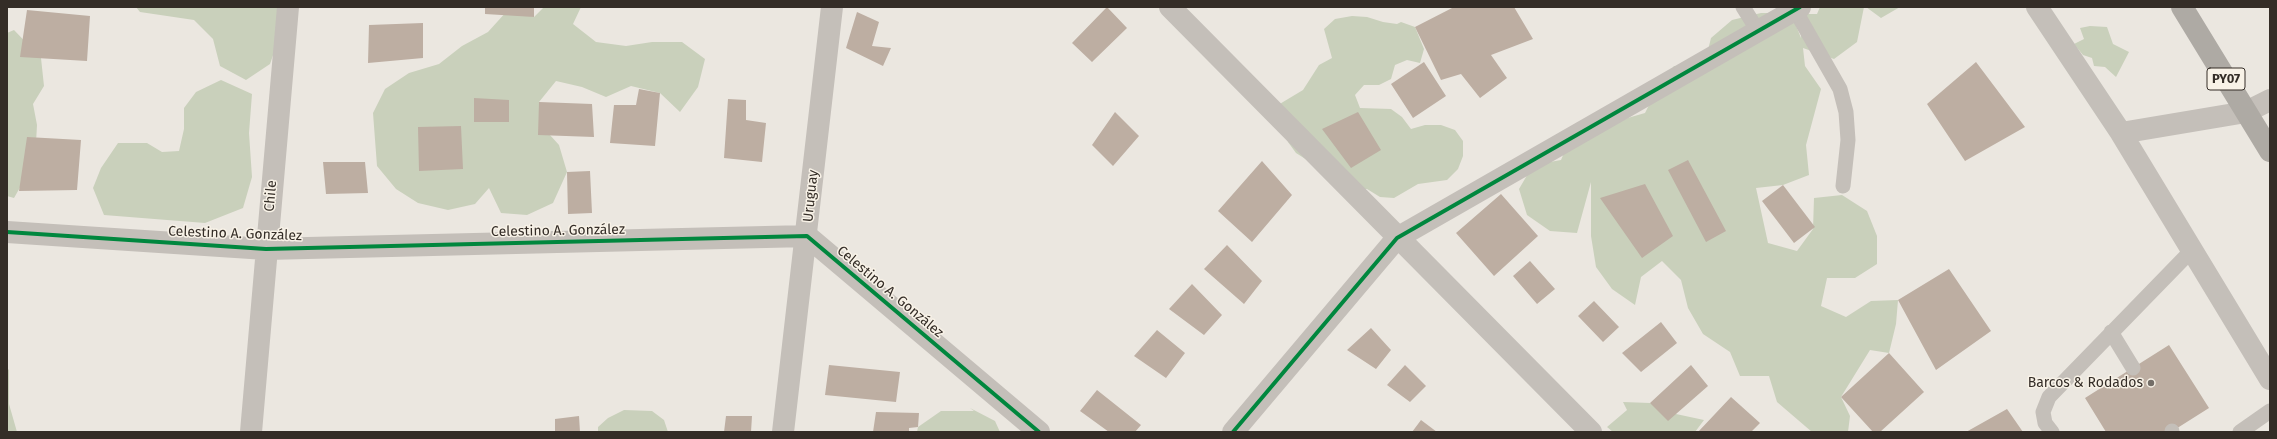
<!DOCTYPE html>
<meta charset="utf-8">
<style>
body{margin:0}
#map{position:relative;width:2277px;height:439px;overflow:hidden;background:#ebe7e0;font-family:"Fira Sans",sans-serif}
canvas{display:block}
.frame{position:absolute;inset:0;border:8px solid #342d27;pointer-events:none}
</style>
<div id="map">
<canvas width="2277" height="439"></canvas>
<div class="frame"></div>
</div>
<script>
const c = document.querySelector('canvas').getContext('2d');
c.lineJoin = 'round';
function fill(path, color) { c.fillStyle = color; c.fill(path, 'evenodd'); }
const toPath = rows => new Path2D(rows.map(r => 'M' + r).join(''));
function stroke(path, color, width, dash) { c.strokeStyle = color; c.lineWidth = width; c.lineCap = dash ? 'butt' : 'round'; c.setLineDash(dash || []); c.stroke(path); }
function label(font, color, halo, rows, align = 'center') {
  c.font = font + ' "Fira Sans",sans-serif'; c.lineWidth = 3; c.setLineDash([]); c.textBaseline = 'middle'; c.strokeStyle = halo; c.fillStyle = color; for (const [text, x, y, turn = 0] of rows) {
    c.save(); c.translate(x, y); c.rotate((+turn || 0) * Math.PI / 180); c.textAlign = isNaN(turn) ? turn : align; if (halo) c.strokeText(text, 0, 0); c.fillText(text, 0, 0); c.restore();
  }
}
fill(toPath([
 [136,7,282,7,279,38,270,64,246,80,220,66,213,39,194,20,140,12],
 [544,7,581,7,573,24,596,42,626,46,652,42,682,42,705,59,698,87,680,112,660,93,631,86,606,97,582,87,556,81,539,102,540,124,559,145,567,172,553,203,527,215,501,213,489,188,475,204,448,210,418,203,396,189,377,166,373,113,385,89,409,73,439,64,462,46,488,32,507,11,534,17],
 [1820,7,1864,7,1857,42,1834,59,1803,48,1805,66,1821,89,1806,145,1809,175,1783,185,1756,188,1768,243,1797,251,1813,229,1814,198,1842,195,1867,211,1877,236,1877,264,1855,278,1827,278,1821,306,1846,317,1871,301,1898,300,1896,324,1889,353,1870,350,1841,397,1850,416,1848,432,1812,432,1777,402,1769,376,1740,376,1730,352,1703,334,1688,308,1681,280,1662,261,1641,277,1635,305,1612,289,1596,267,1591,236,1591,182,1577,233,1550,231,1527,215,1519,189,1533,165,1561,160,1572,134,1645,113,1657,89,1674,66,1704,66,1711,38,1732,20,1761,13,1791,13,1801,38,1800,14,1817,14],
 [1866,7,1900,7,1881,18],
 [1352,16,1367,17,1383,22,1397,24,1401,22,1415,27,1424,49,1420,63,1407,60,1395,65,1391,79,1379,85,1364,85,1355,95,1360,108,1391,109,1402,117,1411,129,1425,125,1441,125,1455,130,1463,141,1463,156,1458,169,1447,180,1418,184,1394,198,1380,197,1367,189,1353,189,1296,153,1288,142,1278,105,1303,90,1319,65,1332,58,1324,29,1335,19],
 [2090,26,2107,27,2113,44,2129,52,2116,77,2105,67,2094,66,2092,58,2083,55,2074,44,2084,39,2080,28],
 [14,30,41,58,44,86,33,104,37,125,35,161,14,198,7,196,7,33],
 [221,80,252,94,249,133,252,177,243,208,205,223,104,215,93,188,101,168,118,143,147,143,162,152,179,151,184,129,184,108,196,92],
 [7,368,9,370,9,404,17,432,7,432],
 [1623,402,1650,403,1676,414,1704,420,1695,432,1613,432,1607,427,1627,410],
 [970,408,995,421,1000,432,917,432,918,427,941,411,974,411],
 [624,410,652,411,664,420,668,432,598,432,598,427,608,418]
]), '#c9d0bb');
fill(toPath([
 [485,7,534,7,534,17,485,14],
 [1107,7,1127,28,1092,62,1072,43],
 [1454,7,1514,7,1533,39,1491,55,1507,78,1480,98,1461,74,1441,80,1415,27],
 [27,10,90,16,87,61,20,57],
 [857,12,879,22,872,46,891,48,883,66,846,48],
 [423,23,423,58,368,63,369,25],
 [1424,62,1446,96,1413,118,1391,84],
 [1976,62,2025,127,1965,161,1927,104],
 [639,89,660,93,655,146,610,143,614,105,636,105],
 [474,98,509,100,509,122,474,122],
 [728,99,746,100,746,120,766,123,762,162,724,158],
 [539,102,592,104,594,137,538,135],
 [1115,112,1139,136,1113,166,1092,145],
 [1358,112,1381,150,1351,168,1322,129],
 [461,126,463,169,419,171,418,127],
 [27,137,81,140,77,190,19,191],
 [1688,160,1726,231,1706,242,1668,170],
 [1262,161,1292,195,1252,242,1218,211],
 [323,162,365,162,368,193,326,194],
 [590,171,592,213,568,214,567,172],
 [1645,184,1673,236,1642,258,1600,198],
 [1783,185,1815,227,1794,243,1762,201],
 [1501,194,1538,236,1494,276,1456,233],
 [1227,245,1262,281,1244,304,1204,269],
 [1530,261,1555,289,1537,304,1513,276],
 [1949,269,1991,331,1936,370,1898,300],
 [1192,284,1222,315,1204,335,1169,309],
 [1594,301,1619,327,1603,342,1578,316],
 [1661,322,1677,343,1641,372,1622,353],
 [1371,328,1391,350,1376,369,1347,350],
 [1157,330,1185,353,1166,378,1134,356],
 [2169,345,2209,408,2171,432,2106,432,2085,398],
 [1889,353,1924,392,1880,432,1873,432,1841,397],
 [829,365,900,372,896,402,825,395],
 [1405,365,1426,386,1410,402,1387,385],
 [1691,365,1708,386,1668,421,1650,403],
 [1097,390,1141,425,1135,432,1109,432,1080,411],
 [1731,397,1760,423,1751,432,1698,432],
 [2007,409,2023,432,1966,432],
 [876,412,919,413,918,427,909,428,909,432,873,432],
 [579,416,580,432,555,432,555,419],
 [726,416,752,416,751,432,724,432],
 [1421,420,1437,432,1412,432]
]), '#bdaea2');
stroke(toPath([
 [1743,7,1758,31],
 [1795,10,1840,89,1846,112,1848,140,1843,186],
 [2111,332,2133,368],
 [2172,431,2172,432],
 [2052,432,2045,423,2043,412,2049,397,2192,250],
 [2240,432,2270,411]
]), '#c4bfb9', 15);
stroke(toPath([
 [1170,7,1591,432],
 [2037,7,2121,133,2270,379],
 [2121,133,2246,112,2270,100],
 [7,232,266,249,807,236,1039,432],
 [251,432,288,7],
 [783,432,832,7],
 [1233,432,1397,238,1800,7]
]), '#c4bfb9', 22);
stroke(toPath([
 [2182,7,2270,151]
]), '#aeaaa4', 22);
stroke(toPath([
 [7,232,266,249,807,236,1039,432],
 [1233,432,1397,238,1800,7]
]), '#00873e', 4);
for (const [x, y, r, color] of [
 [2151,383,4,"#746e68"]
]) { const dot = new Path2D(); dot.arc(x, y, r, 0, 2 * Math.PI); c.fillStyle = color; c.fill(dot); stroke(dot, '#f8f2e7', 1.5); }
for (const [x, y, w] of [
 [2226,79,38]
]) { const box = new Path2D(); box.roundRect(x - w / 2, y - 11, w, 22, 3); c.fillStyle = '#f8f2e7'; c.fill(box); stroke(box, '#342d27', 1); }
label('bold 13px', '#342d27', null, [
 ["PY07",2226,79]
]);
label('14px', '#342d27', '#f8f2e7', [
 ["Chile",271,196,-85],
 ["Uruguay",811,196,-84],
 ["Celestino A. González",558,231,-1],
 ["Celestino A. González",235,234,2],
 ["Celestino A. González",890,292,40]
]);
label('14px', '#342d27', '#f8f2e7', [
 ["Barcos & Rodados",2143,383]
], 'right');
</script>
